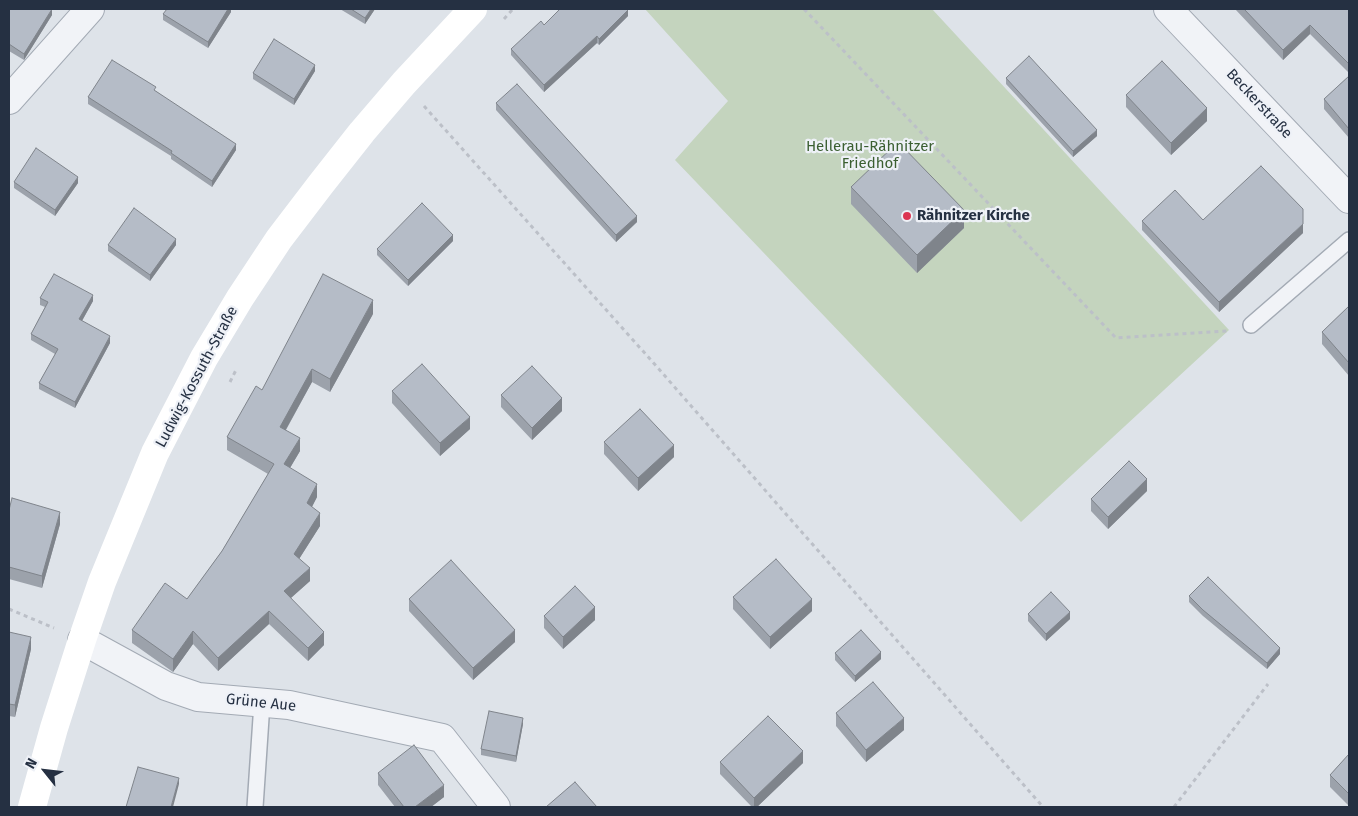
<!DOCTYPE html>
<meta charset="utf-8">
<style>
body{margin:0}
#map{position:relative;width:1358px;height:816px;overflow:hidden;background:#dee3e9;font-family:"Fira Sans",sans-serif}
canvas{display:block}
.frame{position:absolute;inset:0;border:10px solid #253042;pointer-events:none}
.north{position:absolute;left:20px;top:746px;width:50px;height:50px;-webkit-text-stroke:4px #eef1f7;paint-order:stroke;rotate:299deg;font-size:14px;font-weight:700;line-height:20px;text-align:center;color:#253042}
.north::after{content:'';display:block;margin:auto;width:18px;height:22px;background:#253042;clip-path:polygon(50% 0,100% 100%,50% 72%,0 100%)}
</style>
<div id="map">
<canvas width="1358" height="816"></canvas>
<div class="frame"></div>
<div class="north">N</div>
</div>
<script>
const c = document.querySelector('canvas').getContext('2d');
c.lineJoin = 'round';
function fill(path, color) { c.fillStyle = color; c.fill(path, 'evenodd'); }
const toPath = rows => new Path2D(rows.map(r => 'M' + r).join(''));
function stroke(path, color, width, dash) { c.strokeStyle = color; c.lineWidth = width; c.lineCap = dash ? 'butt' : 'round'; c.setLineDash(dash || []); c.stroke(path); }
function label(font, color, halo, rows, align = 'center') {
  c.font = font + ' "Fira Sans",sans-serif'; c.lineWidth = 4.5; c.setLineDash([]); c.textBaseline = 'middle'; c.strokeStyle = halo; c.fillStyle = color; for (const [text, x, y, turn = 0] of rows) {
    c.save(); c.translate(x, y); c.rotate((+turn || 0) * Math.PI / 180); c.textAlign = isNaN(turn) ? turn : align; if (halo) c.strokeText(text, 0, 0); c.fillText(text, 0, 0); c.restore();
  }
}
fill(toPath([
 [645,9,932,9,1229,330,1021,522,675,160,728,101]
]), '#c4d4be');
const lane = toPath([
 [1251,325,1349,240],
 [255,807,262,703]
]);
const street = toPath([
 [1168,9,1349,199],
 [9,100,90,9],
 [82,640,166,686,198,697,289,705,442,738,496,807]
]);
stroke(lane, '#a3aab4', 18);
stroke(street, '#a3aab4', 30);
stroke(toPath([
 [804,9,1116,338,1227,331],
 [504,19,513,9],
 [424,106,650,359,1043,807],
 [230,382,236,370],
 [9,609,54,628],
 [1174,807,1268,684]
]), '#bcc0c8', 3, [4, 4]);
stroke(lane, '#f1f3f7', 15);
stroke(street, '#f1f3f7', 28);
stroke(toPath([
 [32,807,54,728,82,640,102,582,155,453,204,358,240,298,279,239,321,184,362,132,404,83,473,9]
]), '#fff', 28);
fill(toPath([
 [9,9,52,15,24,60,9,51],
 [231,9,231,12,208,48,163,20,163,14],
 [340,9,375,9,365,24],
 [1235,9,1349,9,1349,73,1310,34,1283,60],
 [628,16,599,45,597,43,544,92,511,55,511,49,544,25],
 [315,71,294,105,253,79,253,73],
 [1349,76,1349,138,1324,109,1324,99],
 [1006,78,1097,136,1073,157,1006,84],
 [156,91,236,150,212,187,171,159,171,156,88,104,88,97],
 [1126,95,1207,121,1171,155,1126,107],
 [496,103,637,222,616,242,496,110],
 [14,182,78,183,55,216,14,188],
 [851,187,964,228,917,273,851,204],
 [1203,220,1303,233,1219,312,1142,230,1142,221],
 [453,241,408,286,377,255,377,249],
 [108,245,176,245,150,281,108,251],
 [40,298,93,301,82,321,110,343,75,408,39,389,39,383,55,354,31,340,31,334,45,307,40,305],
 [1349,306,1349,376,1322,344,1322,332],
 [373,314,330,392,312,382,286,430,300,451,290,468,317,497,312,507,320,526,299,559,310,581,291,598,324,645,308,661,269,624,218,671,193,644,173,672,132,643,132,630,187,599,222,551,268,474,227,450,227,437,262,390],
 [392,391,470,429,440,456,392,403],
 [501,395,562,411,532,440,501,407],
 [604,442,674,457,638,491,604,454],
 [1147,491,1108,529,1091,511,1091,499],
 [9,510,60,524,42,588,9,579],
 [1189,596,1280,654,1267,669,1203,616,1189,602],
 [733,597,812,611,770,649,733,609],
 [409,599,515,642,473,680,409,611],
 [1028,614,1070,619,1046,641,1028,621],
 [544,616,595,620,563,649,544,628],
 [9,632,31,649,15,717,9,716],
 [835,653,881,659,855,682,835,660],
 [836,713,904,730,866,762,836,726],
 [523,724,516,762,481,755,481,749],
 [1349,754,1349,806,1330,787,1330,775],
 [720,762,803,763,757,807,752,807,720,774],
 [378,773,444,797,431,807,395,807,378,785]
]), '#9ca2ab');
fill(toPath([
 [52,9,52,15,24,60,24,54],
 [228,9,231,9,231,12,208,48,208,42],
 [371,9,375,9,365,24,365,18],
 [628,10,628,16,599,45,599,39],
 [1310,25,1310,34,1283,60,1283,50],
 [597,36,597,43,544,92,544,85],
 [315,65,315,71,294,105,294,99],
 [1207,108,1207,121,1171,155,1171,143],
 [1097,130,1097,136,1073,157,1073,151],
 [236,144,236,150,212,187,212,181],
 [78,177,78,183,55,216,55,210],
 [964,210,964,228,917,273,917,255],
 [637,216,637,222,616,242,616,235],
 [1303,224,1303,233,1219,312,1219,302],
 [453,235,453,241,408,286,408,280],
 [176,239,176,245,150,281,150,275],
 [93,295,93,301,79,326,79,319],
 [373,300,373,314,330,392,330,379],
 [110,336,110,343,75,408,75,402],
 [312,369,312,382,280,440,280,427],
 [562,398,562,411,532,440,532,428],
 [470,417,470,429,440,456,440,443],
 [300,438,300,451,284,478,284,464],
 [674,445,674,457,638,491,638,478],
 [1147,479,1147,491,1108,529,1108,517],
 [317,484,317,497,307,516,307,503],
 [60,512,60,524,42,588,42,576],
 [320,513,320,526,294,567,294,554],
 [310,568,310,581,284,604,284,591],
 [812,599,812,611,770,649,770,637],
 [595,607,595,620,563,649,563,637],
 [269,611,269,624,218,671,218,658],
 [1070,612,1070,619,1046,641,1046,634],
 [515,630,515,642,473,680,473,668],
 [193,631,193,644,173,672,173,659],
 [324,632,324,645,308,661,308,648],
 [31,637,31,649,15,717,15,705],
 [1280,648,1280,654,1267,669,1267,663],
 [881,652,881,659,855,682,855,676],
 [523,718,523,724,516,762,516,756],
 [904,718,904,730,866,762,866,750],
 [803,751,803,763,757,807,754,807,754,798],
 [179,778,179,784,173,807,171,807],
 [444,785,444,797,431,807,415,807]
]), '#7f848b');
const building = toPath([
 [9,9,52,9,24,54,9,44,9,9],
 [167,9,228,9,208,42,163,14,167,9],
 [351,9,371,9,365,18,351,9],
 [560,9,627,9,628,10,599,39,597,36,544,85,511,49,541,21,544,25,560,9],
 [1244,9,1349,9,1349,64,1310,25,1283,50,1244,9],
 [274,39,315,65,294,99,253,73,274,39],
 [1029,56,1097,130,1073,151,1006,78,1029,56],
 [112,60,156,87,154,90,236,144,212,181,171,153,172,151,88,97,112,60],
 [1162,61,1207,108,1171,143,1126,95,1162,61],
 [1349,76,1349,129,1324,99,1349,76],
 [517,84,637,216,616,235,496,103,517,84],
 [898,142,964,210,917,255,851,187,898,142],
 [36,148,78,177,55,210,14,182,36,148],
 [1261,166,1303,209,1303,224,1219,302,1142,221,1175,190,1203,220,1261,166],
 [422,203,453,235,408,280,377,249,422,203],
 [134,208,176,239,150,275,108,245,134,208],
 [54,274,93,295,79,319,110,336,75,402,39,383,58,349,31,334,48,302,40,298,54,274],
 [323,274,373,300,330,379,312,369,280,427,300,438,284,464,317,484,307,503,320,513,294,554,310,568,284,591,324,632,308,648,269,611,218,658,193,631,173,659,132,630,165,583,187,599,222,551,274,464,227,437,256,386,262,390,323,274],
 [1349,306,1349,363,1322,332,1349,306],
 [422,364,470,417,440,443,392,391,422,364],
 [532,366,562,398,532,428,501,395,532,366],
 [640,409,674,445,638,478,604,442,640,409],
 [1129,461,1147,479,1108,517,1091,499,1129,461],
 [12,498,60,512,42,576,9,567,9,510,12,498],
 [776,559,812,599,770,637,733,597,776,559],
 [451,560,515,630,473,668,409,599,451,560],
 [1208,577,1280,648,1267,663,1203,610,1189,596,1208,577],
 [575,586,595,607,563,637,544,616,575,586],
 [1051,592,1070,612,1046,634,1028,614,1051,592],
 [861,630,881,652,855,676,835,653,861,630],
 [9,632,31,637,15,705,9,704,9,632],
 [873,682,904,718,866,750,836,713,873,682],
 [489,711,523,718,516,756,481,749,489,711],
 [768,716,803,751,754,798,720,762,768,716],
 [414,745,444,785,415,807,404,807,378,773,414,745],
 [1349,754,1349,794,1330,775,1349,754],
 [138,767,179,778,171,807,126,807,138,767],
 [575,782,597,807,546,807,575,782]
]);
fill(building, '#b5bcc7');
stroke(building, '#7f848b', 1);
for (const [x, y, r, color] of [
 [907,216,5,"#dc3552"]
]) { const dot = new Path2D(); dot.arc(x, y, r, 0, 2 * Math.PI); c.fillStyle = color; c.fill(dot); stroke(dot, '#eef1f7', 2); }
label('15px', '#253042', '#eef1f7', [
 ["Beckerstraße",1259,104,47],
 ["Ludwig-Kossuth-Straße",197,377,-62],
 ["Grüne Aue",261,703,6]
]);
label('15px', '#3b5f31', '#eef1f7', [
 ["Hellerau-Rähnitzer",870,147],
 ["Friedhof",870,164]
]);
label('bold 15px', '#253042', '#eef1f7', [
 ["Rähnitzer Kirche",917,216]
], 'left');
</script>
